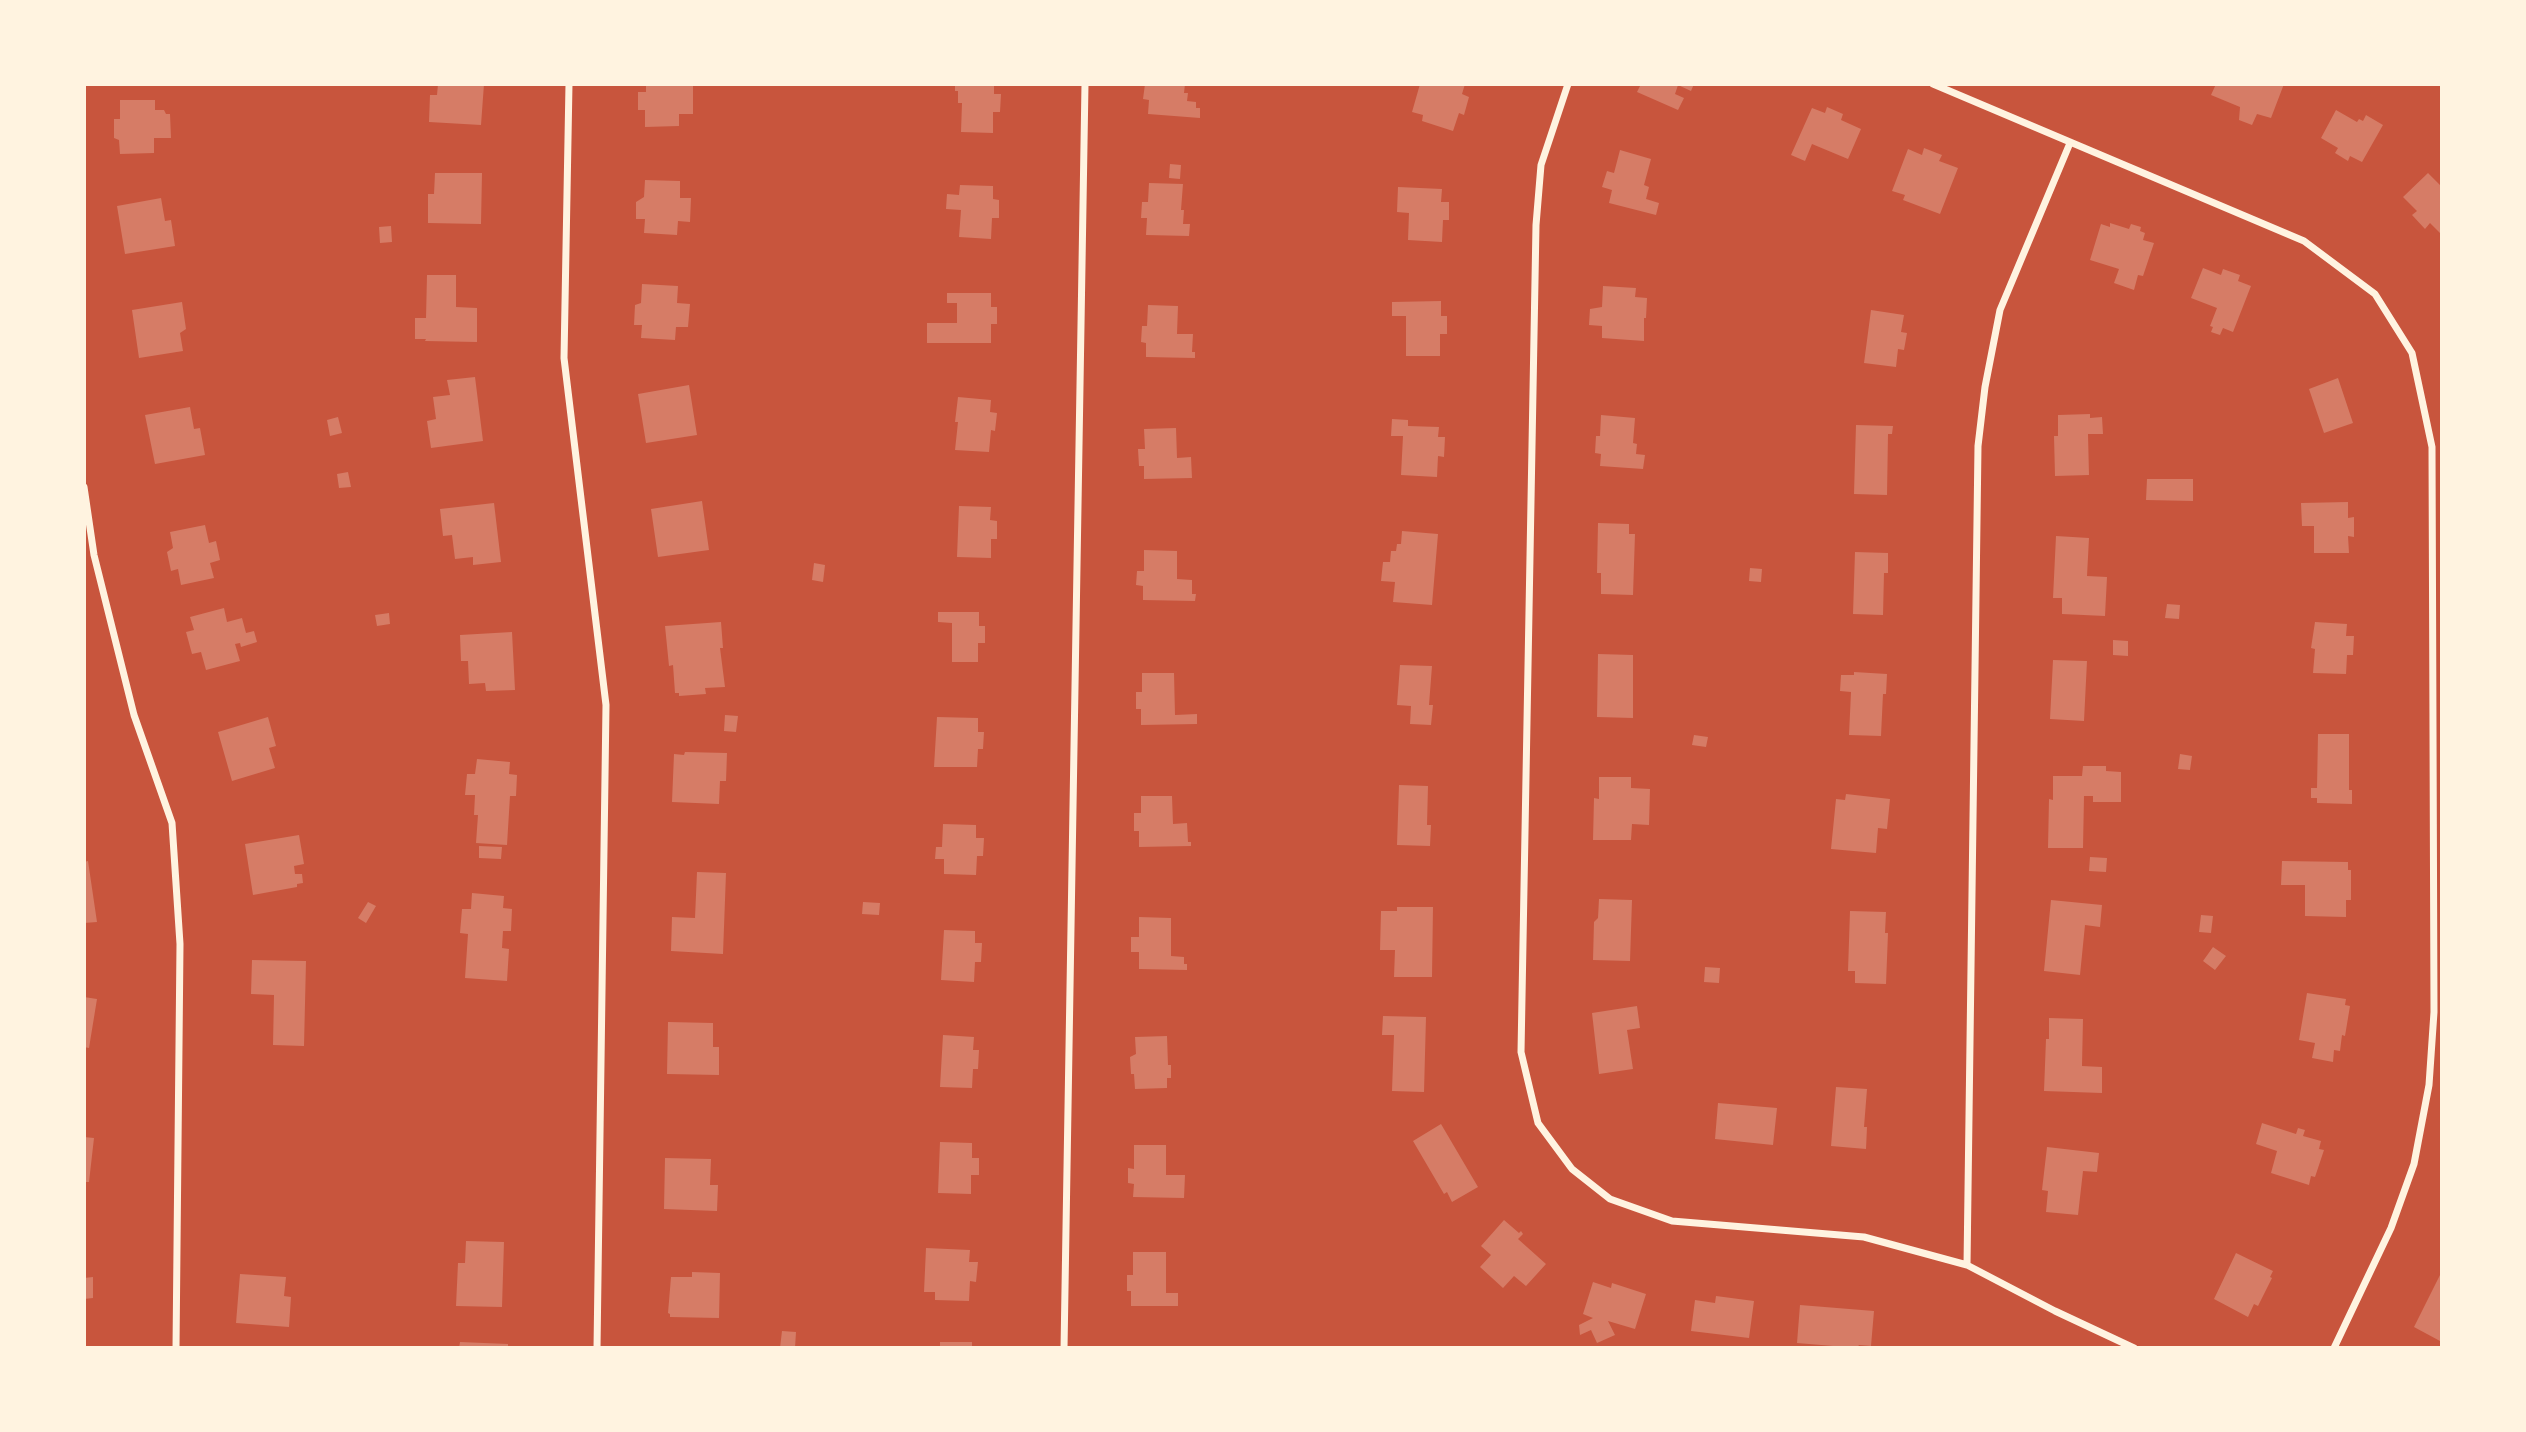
<!DOCTYPE html>
<style>
body{margin:0}
#map{position:relative;width:2526px;height:1432px;overflow:hidden;background:#c8553d;font-family:"Varela Round",sans-serif}
canvas{display:block}
.frame{position:absolute;inset:0;border:86px solid #fff3e0;pointer-events:none}
</style>
<div id="map">
<canvas width="2526" height="1432"></canvas>
<div class="frame"></div>
</div>
<script>
const c = document.querySelector('canvas').getContext('2d');
c.lineJoin = 'round';
function fill(path, color) { c.fillStyle = color; c.fill(path, 'evenodd'); }
const toPath = rows => new Path2D(rows.map(r => 'M' + r).join(''));
function stroke(path, color, width, dash) { c.strokeStyle = color; c.lineWidth = width; c.lineCap = dash ? 'butt' : 'round'; c.setLineDash(dash || []); c.stroke(path); }
fill(toPath([
 [438,84,484,84,481,125,429,122,430,95,437,95],
 [646,84,693,84,693,114,679,114,679,126,645,127,645,110,638,110,638,92,646,92],
 [955,84,994,84,994,94,1001,94,1000,112,993,112,993,133,961,132,962,103,958,103,958,91,955,91],
 [1145,84,1185,84,1184,93,1188,93,1187,101,1196,102,1196,108,1200,108,1200,118,1148,114,1149,100,1143,99],
 [1420,84,1465,84,1462,94,1469,97,1464,115,1459,113,1453,131,1422,121,1423,115,1412,112],
 [1641,84,1694,84,1691,91,1678,85,1675,94,1684,98,1678,110,1637,92],
 [2216,84,2284,84,2271,118,2257,114,2252,125,2239,120,2240,107,2211,95],
 [120,100,155,100,155,110,164,110,166,114,170,114,171,138,154,138,154,153,120,154,119,140,114,138,114,119,120,119],
 [1827,107,1843,114,1841,120,1861,129,1848,159,1812,144,1805,161,1791,155,1812,108,1825,113],
 [2336,110,2357,122,2359,119,2363,121,2366,115,2383,125,2362,162,2350,156,2348,161,2335,153,2338,148,2321,138],
 [1924,148,1942,155,1939,161,1958,168,1940,214,1903,200,1905,195,1892,191,1908,149,1922,155],
 [1620,150,1651,159,1644,185,1649,187,1646,199,1659,203,1656,215,1609,203,1612,190,1602,187,1607,171,1614,173],
 [1170,164,1181,165,1180,179,1169,178],
 [435,173,482,173,481,224,428,223,428,194,434,194],
 [2428,173,2442,187,2442,235,2430,223,2425,229,2412,215,2417,211,2403,197],
 [645,180,680,181,680,198,691,198,690,222,678,221,677,235,644,233,645,219,636,219,636,202,644,197],
 [1149,183,1183,184,1181,210,1184,210,1183,224,1190,224,1189,236,1146,235,1147,218,1141,218,1142,202,1148,202],
 [960,185,993,186,993,199,999,200,999,218,992,218,991,239,959,237,961,210,946,209,947,194,959,195],
 [1398,187,1442,189,1441,202,1449,202,1449,220,1443,220,1442,242,1408,240,1409,213,1397,212],
 [161,198,165,221,171,220,175,246,125,254,117,206],
 [2110,223,2129,229,2131,224,2141,227,2140,231,2145,233,2143,240,2154,243,2143,276,2138,275,2134,290,2114,283,2119,269,2090,260,2101,224,2110,227],
 [391,226,392,242,380,243,379,227],
 [2203,268,2221,275,2223,269,2240,275,2238,281,2251,286,2233,332,2223,328,2220,335,2211,332,2213,327,2210,326,2217,308,2191,298],
 [427,275,456,275,456,307,477,308,477,342,425,341,426,339,415,339,415,318,426,318],
 [642,284,678,286,677,303,690,304,688,327,676,327,675,340,641,338,642,325,634,325,635,305,641,303],
 [1603,286,1636,288,1635,297,1647,298,1646,318,1644,318,1644,341,1602,338,1602,326,1589,325,1590,309,1602,307],
 [947,293,991,293,991,307,997,307,997,324,991,324,991,343,927,343,927,323,957,323,957,303,947,303],
 [1441,301,1441,316,1447,316,1447,334,1440,334,1440,356,1406,356,1406,316,1392,316,1392,302],
 [182,302,186,329,180,333,183,351,139,358,132,310],
 [1148,305,1178,306,1177,334,1193,334,1192,352,1195,352,1195,358,1146,357,1146,343,1141,342,1142,326,1147,326],
 [1871,310,1904,315,1901,332,1907,333,1904,350,1898,349,1896,367,1864,363],
 [475,377,483,441,431,448,427,421,436,419,433,397,450,395,447,380],
 [2338,378,2353,423,2324,433,2309,389],
 [689,385,697,435,646,443,638,394],
 [958,397,991,400,990,412,997,413,995,431,991,430,989,452,955,450,958,422,955,422],
 [190,407,194,429,200,428,205,455,155,464,145,415],
 [2090,414,2090,418,2102,417,2103,434,2088,434,2089,475,2055,476,2054,436,2058,436,2058,415],
 [1601,415,1635,418,1633,443,1637,444,1636,454,1645,455,1643,469,1600,466,1601,454,1595,453,1596,436,1600,436],
 [338,417,342,433,330,436,327,420],
 [1392,419,1408,420,1408,426,1439,427,1438,437,1445,437,1444,457,1438,456,1437,477,1401,475,1403,436,1391,436],
 [1856,425,1893,426,1892,434,1888,434,1887,495,1854,494],
 [1176,428,1177,458,1191,457,1192,478,1144,479,1144,466,1139,466,1138,449,1145,449,1144,429],
 [348,472,351,487,339,488,337,474],
 [2147,479,2193,479,2193,501,2146,500],
 [702,501,709,550,658,557,651,509],
 [2348,502,2348,518,2354,517,2354,537,2348,536,2349,553,2314,553,2314,526,2302,526,2301,503],
 [494,503,501,562,473,565,473,557,455,559,452,535,443,536,440,509],
 [959,506,991,507,990,520,997,521,997,539,991,539,991,558,957,557],
 [1598,523,1629,524,1629,534,1635,534,1633,595,1601,594,1601,573,1597,573],
 [205,525,209,543,216,541,220,560,210,563,214,578,181,585,178,569,171,571,167,552,173,548,170,532],
 [1402,531,1438,534,1432,605,1393,602,1395,582,1381,581,1383,562,1390,562,1391,551,1396,551,1397,544,1401,544],
 [2056,536,2089,538,2087,576,2107,577,2105,616,2062,614,2062,598,2053,598],
 [1144,550,1177,551,1177,579,1192,580,1192,594,1196,594,1195,601,1143,600,1143,586,1136,585,1137,571,1144,571],
 [1855,552,1888,553,1888,573,1884,573,1883,615,1853,614],
 [814,563,825,565,823,582,812,580],
 [1750,568,1762,569,1761,582,1749,581],
 [2167,604,2180,605,2179,619,2165,618],
 [224,608,227,622,242,618,246,633,254,631,257,642,241,647,240,643,235,644,240,661,206,670,201,652,192,654,186,632,194,630,190,617],
 [938,612,979,612,979,626,985,626,985,643,978,643,978,662,952,662,952,623,938,622],
 [389,613,390,624,377,626,375,615],
 [721,622,723,648,720,648,725,687,705,688,706,694,679,696,679,693,675,693,673,665,669,666,665,626],
 [2315,622,2347,624,2346,636,2354,636,2353,655,2347,655,2346,674,2313,673,2315,649,2311,648],
 [512,632,515,690,486,691,485,683,469,684,468,661,461,661,460,635],
 [2113,640,2128,641,2128,656,2113,655],
 [1598,654,1633,655,1633,718,1597,717],
 [2053,660,2087,661,2084,721,2050,719],
 [1400,665,1432,666,1429,705,1433,705,1431,725,1410,724,1411,706,1397,705],
 [1854,672,1887,674,1886,694,1883,694,1881,736,1849,735,1851,692,1840,691,1841,675,1854,675],
 [1142,673,1174,673,1175,715,1197,714,1197,724,1141,725,1141,709,1136,709,1136,692,1142,692],
 [725,715,738,716,736,732,724,731],
 [268,717,276,746,269,748,275,768,232,781,218,732],
 [937,717,978,718,978,732,984,732,983,749,978,749,977,767,934,767],
 [2318,734,2349,734,2349,790,2352,790,2352,804,2317,803,2317,798,2311,798,2311,788,2317,788],
 [1694,735,1708,737,1706,747,1692,745],
 [685,752,727,753,726,781,720,781,719,804,672,802,674,754,684,755],
 [2180,754,2192,756,2190,770,2178,769],
 [477,759,510,762,509,774,517,775,516,796,510,796,507,845,476,843,478,815,474,815,475,795,465,795,467,774,475,774],
 [2083,766,2106,766,2106,771,2121,772,2121,802,2093,802,2093,796,2084,796,2083,848,2048,848,2049,799,2053,800,2053,776,2082,776],
 [1599,777,1631,777,1631,788,1650,789,1649,825,1632,824,1631,840,1593,840,1594,798,1599,799],
 [1399,785,1428,786,1427,825,1431,825,1430,846,1397,845],
 [1846,794,1890,799,1887,829,1878,828,1876,853,1831,849,1836,799,1845,800],
 [1141,796,1172,796,1173,824,1187,823,1188,842,1191,842,1191,846,1139,847,1139,831,1134,831,1134,813,1141,813],
 [943,824,976,825,976,838,984,838,983,856,977,856,976,875,944,874,944,859,935,859,936,847,942,847],
 [299,835,304,864,294,866,295,874,302,874,303,883,297,884,297,887,253,895,245,844],
 [479,846,502,847,501,859,479,858],
 [2090,857,2107,858,2106,872,2089,871],
 [88,861,97,922,84,923,84,862],
 [2282,861,2348,862,2348,870,2351,870,2351,900,2346,900,2346,917,2305,916,2305,885,2281,885],
 [697,872,726,873,723,954,671,951,672,917,695,918],
 [472,893,504,896,503,908,512,909,511,931,503,931,502,948,509,949,507,981,465,978,468,934,460,933,462,909,471,909],
 [1599,899,1632,900,1630,961,1593,960,1594,922,1598,918],
 [2051,900,2102,905,2100,927,2085,925,2080,975,2044,971],
 [368,902,376,906,366,923,358,918],
 [863,902,880,903,879,915,862,914],
 [1397,907,1433,907,1432,977,1394,977,1395,950,1380,950,1381,911,1397,911],
 [1850,911,1886,912,1885,933,1888,933,1886,984,1855,983,1855,971,1848,971],
 [2201,915,2213,916,2211,933,2199,932],
 [1139,917,1171,918,1171,956,1184,957,1184,964,1187,964,1187,970,1139,969,1139,952,1131,952,1131,937,1139,937],
 [944,930,975,931,975,943,982,943,981,962,975,962,974,982,941,980],
 [2213,947,2226,956,2215,970,2203,961],
 [252,960,306,961,304,1046,273,1045,274,995,251,994],
 [1705,967,1720,968,1719,983,1704,982],
 [2307,993,2346,999,2345,1005,2350,1006,2345,1036,2342,1035,2340,1051,2334,1050,2333,1062,2312,1058,2315,1043,2299,1040],
 [84,997,97,999,89,1048,84,1047],
 [1637,1006,1640,1028,1627,1030,1633,1069,1599,1074,1592,1013],
 [1383,1016,1426,1017,1424,1092,1392,1091,1394,1035,1382,1035],
 [2049,1018,2083,1019,2082,1066,2102,1067,2102,1093,2044,1091,2046,1039,2049,1039],
 [668,1022,713,1023,713,1047,719,1047,719,1075,667,1074],
 [943,1035,974,1037,973,1050,979,1050,978,1069,973,1069,972,1088,940,1087],
 [1167,1036,1168,1065,1171,1065,1171,1078,1167,1078,1167,1088,1135,1089,1134,1074,1131,1074,1130,1057,1136,1054,1135,1037],
 [1836,1087,1867,1089,1864,1127,1867,1127,1866,1149,1831,1146],
 [1718,1103,1777,1108,1773,1145,1715,1139],
 [2262,1123,2296,1134,2298,1128,2305,1130,2303,1136,2321,1141,2319,1149,2324,1150,2315,1177,2311,1176,2309,1185,2271,1173,2277,1151,2256,1144],
 [1441,1124,1478,1187,1452,1202,1447,1192,1444,1194,1413,1141],
 [84,1137,94,1138,89,1182,84,1182],
 [940,1142,972,1143,972,1158,979,1158,979,1175,971,1175,971,1194,938,1193],
 [1134,1145,1166,1145,1166,1175,1185,1175,1184,1198,1133,1197,1134,1184,1128,1183,1128,1168,1134,1169],
 [2047,1147,2099,1153,2097,1172,2083,1171,2078,1215,2046,1212,2048,1191,2042,1190],
 [665,1158,711,1159,710,1185,718,1185,717,1211,664,1209],
 [1504,1220,1519,1233,1521,1231,1523,1234,1518,1239,1546,1264,1526,1286,1514,1276,1503,1288,1480,1267,1491,1255,1481,1246],
 [466,1241,504,1242,502,1307,456,1306,458,1263,465,1263],
 [926,1248,970,1250,969,1262,978,1262,976,1282,970,1281,969,1301,935,1300,935,1292,924,1292],
 [1133,1252,1166,1252,1166,1293,1178,1293,1178,1306,1131,1306,1131,1291,1127,1291,1127,1275,1133,1275],
 [2236,1253,2273,1271,2270,1277,2272,1278,2258,1306,2254,1304,2248,1317,2214,1299],
 [2442,1271,2442,1337,2440,1341,2414,1327],
 [692,1272,720,1273,719,1318,670,1317,670,1314,668,1313,671,1277,692,1277],
 [240,1274,286,1277,284,1296,291,1297,289,1327,236,1323],
 [93,1277,93,1298,84,1299,84,1278],
 [1593,1282,1611,1288,1612,1283,1646,1294,1635,1329,1608,1321,1615,1335,1597,1343,1591,1330,1580,1335,1579,1325,1593,1318,1583,1314],
 [1716,1296,1754,1301,1749,1338,1691,1331,1695,1300,1715,1303],
 [1800,1305,1874,1311,1871,1346,1859,1345,1857,1348,1797,1343],
 [782,1331,796,1332,795,1348,780,1348],
 [460,1342,508,1344,508,1348,459,1348],
 [940,1342,972,1342,972,1348,940,1348]
]), '#d67c66');
stroke(toPath([
 [569,84,564,358,606,705,597,1348],
 [1568,84,1541,165,1536,225,1521,1052,1538,1123,1572,1169,1610,1199,1672,1221,1864,1237,1967,1265,2055,1311,2134,1348],
 [1933,84,2304,241,2375,294,2412,353,2432,447,2434,1012,2429,1085,2414,1164,2391,1228,2334,1348],
 [84,487,94,555,134,715,172,823,180,944,176,1348],
 [1967,1265,1978,446,1985,387,2000,310,2070,143],
 [1064,1348,1085,84]
]), '#fff3e0', 7);
</script>
